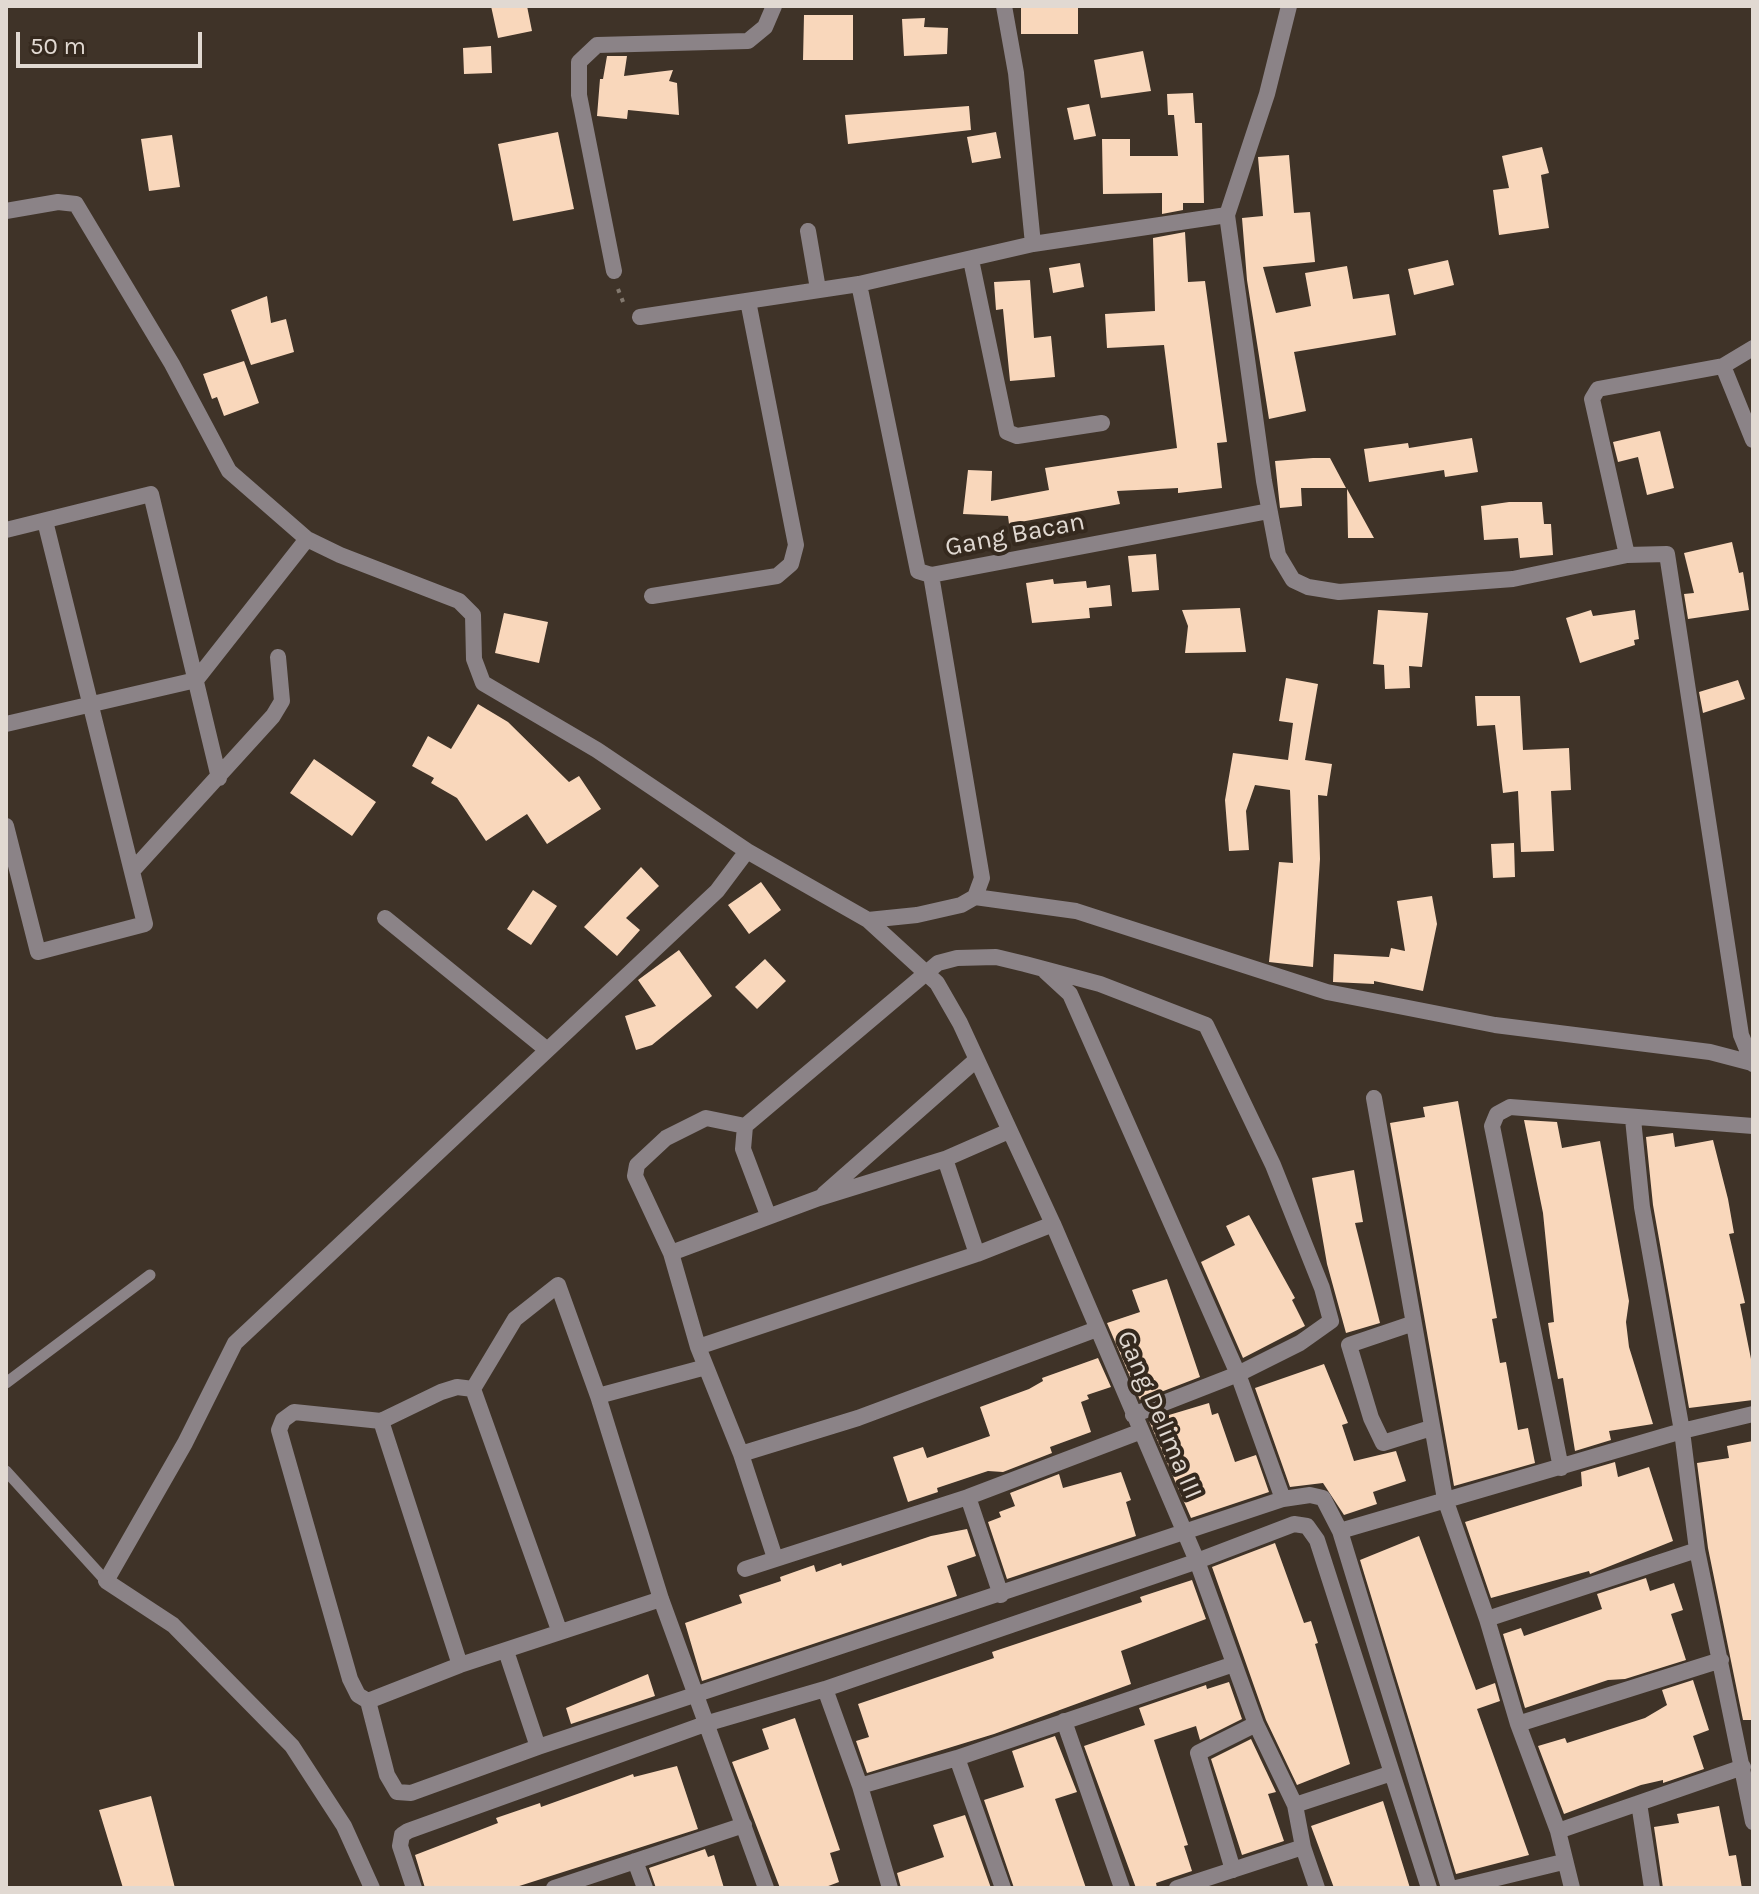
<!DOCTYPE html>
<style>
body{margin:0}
#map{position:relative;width:1759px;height:1894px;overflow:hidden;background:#3f3328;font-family:Karla,sans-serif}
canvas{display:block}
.frame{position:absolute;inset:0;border:8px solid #e1d9d2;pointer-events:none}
.scale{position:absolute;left:16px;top:32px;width:186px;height:36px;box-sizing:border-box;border:4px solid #e1d9d2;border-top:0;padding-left:10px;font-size:24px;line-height:28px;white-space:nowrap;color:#e1d9d2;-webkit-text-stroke:6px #35291e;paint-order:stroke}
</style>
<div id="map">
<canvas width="1759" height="1894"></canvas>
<div class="frame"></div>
<div class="scale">50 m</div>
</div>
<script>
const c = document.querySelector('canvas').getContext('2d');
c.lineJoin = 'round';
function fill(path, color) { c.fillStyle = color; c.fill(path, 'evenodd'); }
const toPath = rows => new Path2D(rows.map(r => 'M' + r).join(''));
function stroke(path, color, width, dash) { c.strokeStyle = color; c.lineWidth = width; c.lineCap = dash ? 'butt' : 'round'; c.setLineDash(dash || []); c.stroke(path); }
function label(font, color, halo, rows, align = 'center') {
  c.font = font + ' Karla,sans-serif'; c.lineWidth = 8; c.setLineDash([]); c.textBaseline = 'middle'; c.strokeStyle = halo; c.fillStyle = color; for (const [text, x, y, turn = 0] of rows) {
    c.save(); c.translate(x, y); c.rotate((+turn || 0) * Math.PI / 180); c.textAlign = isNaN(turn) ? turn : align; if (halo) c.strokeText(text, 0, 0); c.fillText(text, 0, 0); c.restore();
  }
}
fill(toPath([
 [491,6,527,6,532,31,498,38],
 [1021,6,1078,6,1078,34,1021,34],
 [804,15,853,15,853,60,803,60],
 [925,18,924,27,948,28,947,54,904,56,902,19],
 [491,46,492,73,464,74,463,48],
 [1143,51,1151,91,1101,98,1094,60],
 [607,56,627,56,624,76,673,70,669,81,677,83,679,115,628,110,627,119,597,116,600,79,603,79],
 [1193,93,1195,123,1202,123,1204,203,1183,203,1183,210,1162,214,1162,193,1103,194,1102,139,1130,139,1130,156,1178,156,1174,115,1168,115,1167,94],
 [1089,104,1096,136,1074,140,1067,108],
 [969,106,971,130,848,144,845,115],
 [558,132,574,209,513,221,498,144],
 [996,132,1001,158,972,163,967,137],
 [172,135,180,187,149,191,141,139],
 [1542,147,1549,173,1541,175,1549,228,1499,235,1493,190,1509,188,1502,156],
 [1289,155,1294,213,1310,212,1315,262,1263,267,1276,313,1311,306,1305,273,1347,266,1353,299,1389,294,1396,335,1294,352,1306,411,1269,419,1247,280,1242,218,1263,216,1258,157],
 [1185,232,1188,282,1205,281,1227,442,1217,443,1222,488,1178,493,1178,488,1117,491,1120,504,1009,524,1008,516,963,514,968,470,992,471,991,501,1049,490,1045,468,1177,448,1164,345,1107,348,1105,314,1155,311,1153,238],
 [1448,260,1454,285,1414,295,1408,269],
 [1080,263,1084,287,1053,293,1049,268],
 [1030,280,1034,338,1051,336,1055,377,1010,381,1003,309,996,310,994,282],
 [267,296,271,323,286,319,294,352,251,365,231,310],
 [244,361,259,403,224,416,217,397,212,399,203,374],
 [1660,431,1674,488,1647,495,1638,457,1618,462,1613,442],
 [1472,438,1478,472,1445,477,1444,470,1369,482,1364,449,1408,443,1409,448],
 [1313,458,1330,458,1346,488,1301,488,1302,506,1280,508,1275,461],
 [1347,489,1374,538,1348,538],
 [1509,502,1542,502,1544,524,1551,524,1553,555,1520,558,1518,538,1484,540,1481,506],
 [1732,542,1739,573,1743,572,1749,610,1688,619,1684,594,1694,593,1684,553],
 [1156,554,1159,590,1132,592,1128,556],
 [1053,579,1054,584,1086,581,1087,588,1110,585,1112,606,1089,608,1090,618,1032,623,1026,583],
 [1240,608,1246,652,1185,653,1188,626,1182,610],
 [1378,610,1428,613,1422,667,1409,666,1410,688,1385,689,1384,665,1373,664],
 [1591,610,1593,616,1635,610,1639,639,1634,640,1635,645,1580,663,1566,618],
 [504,613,548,622,539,663,495,653],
 [1286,678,1318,684,1305,760,1332,764,1327,796,1318,795,1320,859,1313,967,1269,962,1279,862,1293,863,1290,790,1255,785,1246,811,1249,850,1229,851,1225,800,1233,753,1288,760,1293,723,1279,721],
 [1738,680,1745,699,1703,713,1699,692],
 [1475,696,1520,696,1523,750,1569,748,1571,790,1551,791,1554,851,1521,852,1518,791,1503,793,1495,725,1477,726],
 [478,704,508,722,569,782,579,776,601,809,547,844,527,814,486,841,457,798,431,783,434,778,412,766,428,736,451,749],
 [314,759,376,802,352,836,290,793],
 [1514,843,1515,877,1493,878,1491,844],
 [641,867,659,886,626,918,640,930,617,956,584,927],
 [761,882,781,910,749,934,728,905],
 [533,890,557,906,531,945,507,929],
 [1432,896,1437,924,1423,991,1374,981,1374,984,1333,982,1334,954,1389,957,1391,948,1405,951,1397,901],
 [679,950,712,996,652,1045,636,1050,625,1016,656,1006,638,980],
 [765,959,786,981,757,1009,735,987],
 [1458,1101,1497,1318,1492,1319,1500,1363,1506,1362,1518,1430,1528,1428,1535,1463,1454,1486,1390,1123,1425,1117,1423,1107],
 [1524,1120,1557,1122,1562,1148,1600,1141,1629,1301,1626,1322,1629,1347,1653,1424,1609,1431,1611,1440,1575,1451,1563,1378,1558,1379,1550,1336,1548,1323,1554,1322,1543,1213],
 [1673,1133,1675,1147,1713,1140,1728,1199,1734,1233,1729,1234,1745,1303,1740,1304,1753,1369,1753,1400,1689,1408,1653,1205,1646,1137],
 [1354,1170,1363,1222,1355,1223,1380,1323,1346,1333,1327,1264,1312,1178],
 [1249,1215,1295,1298,1292,1300,1305,1326,1243,1358,1201,1262,1235,1245,1226,1226],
 [1167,1279,1200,1377,1140,1400,1107,1323,1140,1312,1132,1290],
 [1098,1358,1111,1387,1087,1395,1089,1399,1081,1402,1091,1432,1050,1447,1052,1453,1003,1472,988,1471,937,1488,938,1492,908,1502,893,1457,923,1447,927,1458,990,1436,980,1407,1029,1389,1043,1381,1042,1378],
 [1324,1364,1348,1423,1342,1425,1354,1461,1396,1451,1406,1481,1373,1492,1377,1504,1344,1515,1323,1483,1290,1487,1255,1388],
 [1209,1403,1212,1415,1218,1413,1235,1462,1256,1455,1269,1492,1191,1518,1149,1421],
 [1753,1441,1753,1720,1743,1720,1708,1548,1697,1463,1729,1458,1727,1446],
 [1615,1462,1618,1477,1649,1467,1673,1541,1590,1574,1589,1571,1491,1598,1465,1522,1582,1486,1581,1472],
 [1121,1472,1131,1500,1126,1502,1136,1536,1007,1579,988,1522,1001,1517,999,1512,1015,1506,1010,1493,1059,1474,1063,1488],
 [967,1529,976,1556,947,1566,957,1596,702,1681,685,1623,742,1603,739,1595,781,1581,780,1577,814,1565,816,1572,841,1563,842,1566,931,1536],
 [1419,1536,1476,1690,1495,1683,1500,1701,1477,1709,1529,1855,1456,1874,1360,1560],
 [1275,1543,1304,1623,1311,1621,1318,1643,1315,1644,1350,1764,1297,1785,1266,1720,1212,1567],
 [1646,1578,1650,1591,1674,1583,1683,1610,1671,1614,1686,1660,1625,1679,1608,1680,1525,1708,1503,1634,1521,1628,1524,1636,1602,1609,1597,1594],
 [1192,1580,1206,1619,1121,1651,1131,1684,994,1734,867,1773,856,1741,869,1737,858,1704,994,1658,992,1652,1142,1602,1140,1597],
 [648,1674,655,1696,571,1724,566,1708],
 [1693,1680,1709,1730,1693,1736,1704,1769,1663,1783,1663,1780,1641,1785,1564,1814,1538,1746,1565,1738,1567,1743,1645,1718,1667,1705,1662,1690],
 [1229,1682,1242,1719,1200,1740,1196,1726,1154,1740,1188,1845,1184,1846,1192,1871,1156,1883,1157,1888,1136,1888,1084,1746,1145,1725,1139,1708,1206,1685,1207,1689],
 [795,1718,840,1850,830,1853,839,1882,823,1888,780,1888,732,1762,769,1749,762,1729],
 [1055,1736,1077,1792,1055,1799,1086,1888,1014,1888,984,1800,1024,1787,1012,1751],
 [1251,1739,1276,1792,1268,1794,1284,1841,1242,1855,1211,1759],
 [677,1766,698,1829,513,1888,425,1888,415,1855,498,1823,496,1818,540,1803,541,1807,633,1774,634,1777],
 [151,1796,175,1888,123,1888,99,1810],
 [1383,1801,1410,1888,1334,1888,1311,1826],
 [1719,1806,1729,1856,1736,1855,1742,1888,1663,1888,1654,1827,1679,1823,1677,1814],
 [965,1815,991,1888,901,1888,897,1873,944,1857,933,1825],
 [705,1849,708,1857,714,1855,724,1888,656,1888,649,1868]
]), '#f9d7bb');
stroke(toPath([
 [618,289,625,307]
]), '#83796f', 4, [4, 6]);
stroke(toPath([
 [6,1383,150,1275],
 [6,1471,106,1581]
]), '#8b8387', 11);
stroke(toPath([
 [1004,6,1016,73,1033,244],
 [1289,6,1267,94,1227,215,1264,481,1278,555,1293,580,1308,587,1339,592,1513,579,1627,555,1667,554,1741,1035,1753,1064],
 [6,211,58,202,76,204,172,364,229,471,307,539,340,555,459,601,473,615,474,659,483,683,597,750,747,851,717,891,235,1343,185,1443,106,1581,173,1625,292,1746,344,1826,372,1888],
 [808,231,818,289],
 [971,260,1007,432,1017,436,1102,423],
 [614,271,579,95,579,62,597,45,748,41,765,27,774,6],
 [859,284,918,571,931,575,1269,511],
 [640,317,859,284,1033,244,1227,215],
 [1723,366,1753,440],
 [6,530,151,494,219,778],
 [1627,555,1592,399,1598,389,1723,366,1753,348],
 [652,596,777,576,791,564,796,545,748,301],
 [6,724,196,680,307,539],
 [6,826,38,952,145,924,45,521],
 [747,851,868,920,937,983,960,1023,1053,1224,1197,1561,1256,1724,1295,1805,1303,1847,1317,1888],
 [132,871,273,716,282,701,278,657],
 [975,897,1076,911,1327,992,1495,1025,1710,1052,1752,1063],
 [385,918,546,1049],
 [868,920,917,915,961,905,975,897,982,878,931,575],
 [1045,971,1070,994,1238,1374,1283,1499],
 [1374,1098,1445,1499,1487,1619,1518,1724,1558,1831,1572,1888],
 [1633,1119,1642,1207,1682,1431,1697,1550,1753,1822],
 [745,1126,706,1118,666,1138,637,1165,635,1176,671,1253,698,1347,741,1454,775,1558],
 [945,1159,977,1254],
 [824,1194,976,1060],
 [768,1215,743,1149,745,1126,938,963,957,958,996,957,1025,964,1100,984,1206,1025,1273,1165,1322,1288,1331,1321,1300,1343,1238,1374,1133,1415],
 [671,1253,819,1198,945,1159,1009,1131],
 [1411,1324,1349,1345,1371,1418,1383,1443,1431,1428],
 [698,1347,977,1254,1053,1224],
 [473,1389,515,1319,558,1285,598,1396,661,1599,766,1888],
 [598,1396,706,1367],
 [381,1421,460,1665],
 [741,1454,858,1418,1097,1329],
 [1561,1468,1492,1126,1497,1114,1510,1107,1753,1126],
 [968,1497,1001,1595],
 [1340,1531,1682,1431,1753,1414],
 [745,1569,968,1497,1139,1432],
 [1487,1619,1697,1550],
 [559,1630,473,1389,457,1387,441,1392,381,1421,294,1412,283,1420,279,1430,350,1679,358,1695,368,1701,460,1665,661,1599],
 [506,1651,538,1747],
 [825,1689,860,1786,890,1888],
 [368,1701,387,1775,397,1792,411,1793,538,1747,1283,1499,1310,1495,1323,1498,1340,1531,1449,1888],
 [1064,1721,1122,1888],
 [1518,1724,1721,1660],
 [957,1758,1003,1888],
 [860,1786,957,1758,1234,1664],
 [1639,1803,1652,1888],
 [1295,1805,1392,1773],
 [1558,1831,1743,1767],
 [635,1861,645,1888],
 [1233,1870,1198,1753,1256,1724],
 [414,1888,400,1846,402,1835,408,1831,705,1724,825,1689,1192,1563,1294,1524,1307,1526,1317,1540,1429,1888],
 [554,1888,744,1825],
 [1177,1888,1303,1847],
 [1456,1888,1563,1862]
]), '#8b8387', 16);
label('26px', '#e1d9d2', '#35291e', [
 ["Gang Bacan",1015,535,-11],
 ["Gang Delima III",1159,1415,67]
]);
</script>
